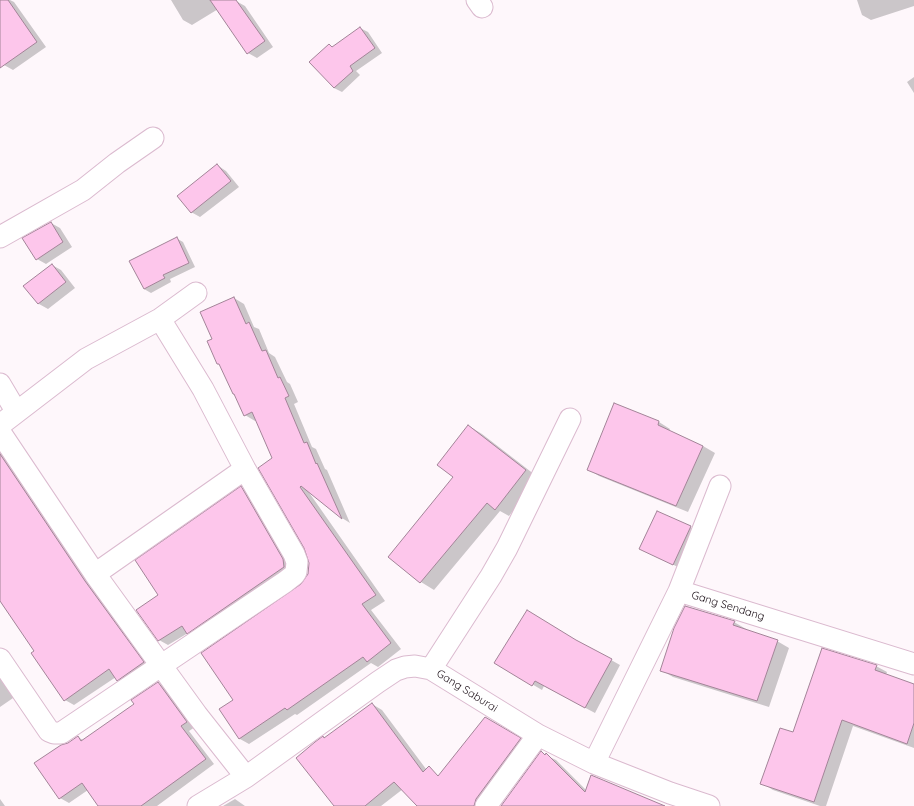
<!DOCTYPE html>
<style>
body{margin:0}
canvas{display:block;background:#fef7fb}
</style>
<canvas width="914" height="806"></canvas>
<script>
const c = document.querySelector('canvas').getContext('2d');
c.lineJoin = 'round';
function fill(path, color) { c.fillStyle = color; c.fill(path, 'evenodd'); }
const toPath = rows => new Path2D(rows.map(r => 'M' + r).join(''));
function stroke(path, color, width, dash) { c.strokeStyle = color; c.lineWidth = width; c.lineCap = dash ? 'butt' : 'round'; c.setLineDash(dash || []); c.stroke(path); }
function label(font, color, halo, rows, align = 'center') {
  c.font = font + ' Quicksand,sans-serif'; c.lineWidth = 3; c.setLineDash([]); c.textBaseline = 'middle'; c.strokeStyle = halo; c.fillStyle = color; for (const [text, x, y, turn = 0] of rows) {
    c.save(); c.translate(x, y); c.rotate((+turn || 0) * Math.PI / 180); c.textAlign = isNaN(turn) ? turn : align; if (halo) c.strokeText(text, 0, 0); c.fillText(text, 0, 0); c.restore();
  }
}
fill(toPath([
 [0,0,10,0,14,2,46,47,13,70,4,65,0,59],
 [171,0,233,0,192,25,183,20],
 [857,0,914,0,914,6,871,20,862,15],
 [236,1,245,6,273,47,257,58,248,53],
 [360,28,368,32,382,53,356,71,360,75,342,92,334,88,329,45,333,47],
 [914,77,914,93,907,82],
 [217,165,226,171,239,187,200,217,191,212],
 [51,223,60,228,72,247,46,264,37,259],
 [176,238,183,242,195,267,170,279,171,282,151,293,144,289],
 [52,265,61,270,75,288,48,309,39,304],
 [234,298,244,304,254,327,259,329,269,353,275,357,287,382,290,384,298,402,294,404,312,447,316,449,325,469,327,470,350,523,342,518,308,491,385,601,371,610,401,649,378,667,371,663,297,715,295,714,249,744,240,739,221,709,234,700,309,574,310,563,274,458,257,420,255,421,245,415,236,395,233,394,221,365,218,364,213,340],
 [659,422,670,429,669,431,703,446,715,453,688,512,599,476,588,469],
 [469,426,482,434,539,478,509,516,500,511,434,590,421,582,389,556,455,477],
 [0,448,153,668,128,685,118,680,116,677,74,705,65,700,35,651,0,601],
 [241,488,250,493,292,565,197,638,188,633,168,645,159,640,159,596],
 [690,527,699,533,682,569,641,549],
 [734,622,746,629,746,630,777,641,789,648,769,707,673,677,661,670],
 [579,642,620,665,595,713,544,686,542,690,496,663],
 [876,666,887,672,886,675,914,685,914,748,853,726,826,806,820,806,773,790,762,783,794,733],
 [0,673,16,696,0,707],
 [158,683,167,688,195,727,189,731,214,764,157,806,99,806,88,790,69,803,60,798,68,744,78,737,83,740,135,704],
 [372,704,382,710,435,781,496,724,530,745,486,806,418,806,403,789,381,806,336,806,325,739],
 [541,753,556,760,586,790,662,806,502,806],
 [0,799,5,806,0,806],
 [235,799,245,806,223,806]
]), '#0003');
const building = toPath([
 [0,0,8,0,37,42,0,68,0,0],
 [210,0,236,0,265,41,247,54,210,0],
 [360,27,375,48,350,66,353,71,334,88,309,62,329,44,332,47,360,27],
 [217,164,231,181,191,213,177,196,217,164],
 [51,222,63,242,36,260,22,238,51,222],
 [177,237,189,263,163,275,165,278,144,289,129,261,177,237],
 [52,264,66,282,38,304,23,286,52,264],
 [234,297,246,324,249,322,262,351,266,350,278,378,280,377,289,396,285,398,304,443,307,442,316,464,317,463,342,519,301,486,300,487,376,595,362,604,391,643,367,662,363,657,287,710,285,708,239,739,219,709,233,700,201,653,301,584,308,574,309,563,304,548,258,468,272,458,252,412,244,416,234,394,233,394,219,364,217,364,207,341,212,339,200,312,234,297],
 [614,403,659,421,658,425,703,446,676,506,587,470,614,403],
 [468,425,526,470,495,510,487,503,420,583,388,557,453,477,437,465,468,425],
 [0,454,85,581,144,662,117,681,109,669,64,701,31,653,34,651,0,601,0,454],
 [241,486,283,559,284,567,187,634,182,626,158,641,136,610,158,595,135,560,241,486],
 [657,511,691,526,673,565,639,549,657,511],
 [685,606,735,621,733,625,778,640,757,701,660,671,674,628,685,606],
 [527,610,576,640,612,659,585,708,535,681,532,686,494,663,527,610],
 [822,648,877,665,875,670,914,684,914,723,907,744,842,720,814,802,760,784,780,728,793,732,822,648],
 [158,682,187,722,181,726,206,759,141,806,98,806,82,783,59,799,34,763,61,745,68,743,78,736,81,741,134,704,131,700,158,682],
 [372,703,423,772,429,766,438,776,485,717,521,738,476,799,474,806,417,806,394,782,365,806,334,806,296,758,315,742,323,736,324,738,372,703],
 [541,751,545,755,546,753,585,792,591,775,665,806,501,806,541,751]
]);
fill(building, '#fdc6eb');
stroke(building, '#a38498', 1);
const street = toPath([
 [477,0,482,7],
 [0,237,83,190,117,163,153,138],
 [0,384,16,411],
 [0,425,86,359,160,319,196,293],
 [0,432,95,574,197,715,246,777],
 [95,574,245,469],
 [679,591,720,486],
 [0,659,49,731,54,733,61,733,285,582,294,575,296,572,297,562,294,554,245,469,203,389,160,319],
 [431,669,491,576,507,548,570,419],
 [594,763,679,591,914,664],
 [198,806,246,777,378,682,396,670,405,667,415,666,431,669,538,735,594,763,670,793,709,806],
 [486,806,538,735]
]);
stroke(street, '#dbbacf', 23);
stroke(street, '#fff', 21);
label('11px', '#1d1119', '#fff', [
 ["Gang Sendang",728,606,17],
 ["Gang Saburai",467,691,32]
]);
</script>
